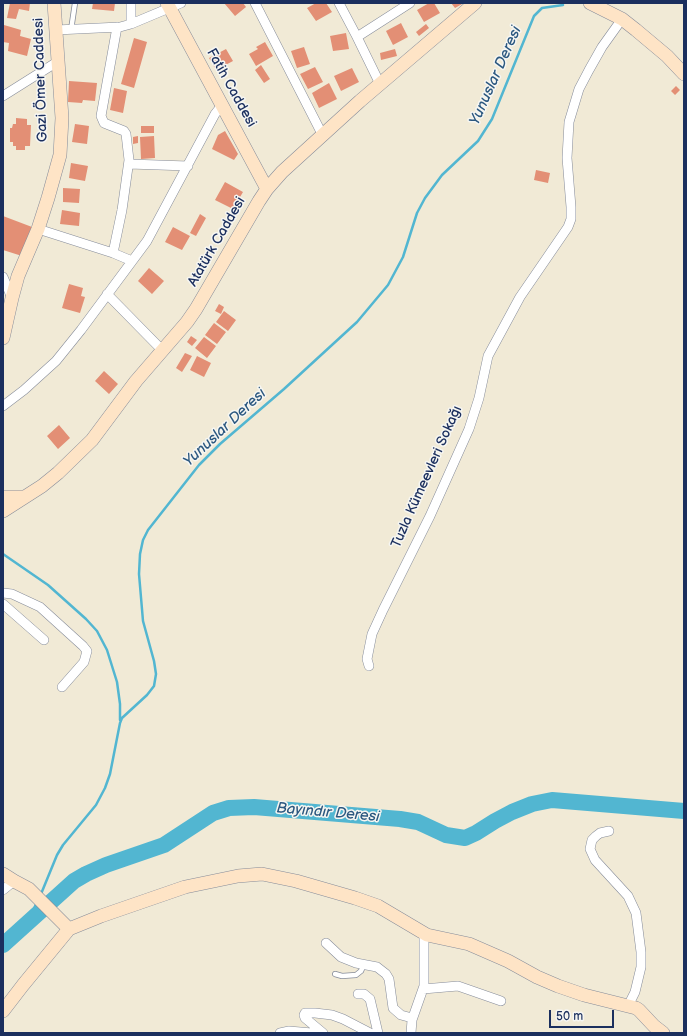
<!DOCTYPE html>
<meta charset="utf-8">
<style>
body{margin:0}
#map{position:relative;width:687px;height:1036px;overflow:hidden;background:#f1ead6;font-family:"Balsamiq Sans",sans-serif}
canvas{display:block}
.frame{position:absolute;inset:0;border:4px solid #1b2f5e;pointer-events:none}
.scale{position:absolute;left:549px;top:1010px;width:65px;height:18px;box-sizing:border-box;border:2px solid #1b2f5e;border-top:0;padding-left:5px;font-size:12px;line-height:14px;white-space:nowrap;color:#1b2f5e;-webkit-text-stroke:3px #f6f6f2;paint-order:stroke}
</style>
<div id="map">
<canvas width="687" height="1036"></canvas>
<div class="frame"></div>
<div class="scale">50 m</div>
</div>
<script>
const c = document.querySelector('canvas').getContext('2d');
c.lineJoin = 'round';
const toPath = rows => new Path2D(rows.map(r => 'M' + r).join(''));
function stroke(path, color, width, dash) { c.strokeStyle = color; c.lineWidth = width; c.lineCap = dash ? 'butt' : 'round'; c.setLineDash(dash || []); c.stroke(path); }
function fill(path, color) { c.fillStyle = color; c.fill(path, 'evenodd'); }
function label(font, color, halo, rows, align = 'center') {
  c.font = font + ' "Balsamiq Sans",sans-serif'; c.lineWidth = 3; c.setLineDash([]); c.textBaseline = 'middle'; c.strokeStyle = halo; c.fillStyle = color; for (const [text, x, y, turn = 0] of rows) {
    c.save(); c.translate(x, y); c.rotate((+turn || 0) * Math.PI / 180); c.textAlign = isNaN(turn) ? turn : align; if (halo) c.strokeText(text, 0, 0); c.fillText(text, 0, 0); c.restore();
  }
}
stroke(toPath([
 [3,554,48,585,86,619,97,631,107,650,117,682,120,704,120,720],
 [41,894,57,855,63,845,96,805,105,788,110,774,120,723,122,718,147,695,154,686,156,674,154,661,143,621,139,574,140,554,143,540,148,530,199,465,220,444,284,389,357,322,388,285,403,257,417,213,425,198,442,175,478,141,492,119,534,16,542,8,563,5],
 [28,922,37,902]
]), '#52b6d1', 2.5);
stroke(toPath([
 [3,945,74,881,86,874,106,865,164,845,213,813,229,808,254,807,400,819,418,822,446,835,465,838,476,833,495,821,512,812,532,804,552,800,684,811]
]), '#52b6d1', 16);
fill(toPath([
 [10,3,30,3,29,11,19,9,16,19,7,18],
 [93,3,115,3,114,11,92,9],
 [224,3,243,3,246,7,235,16],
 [316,3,326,3,332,12,316,21,307,8],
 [429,3,434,3,440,13,424,22,417,10],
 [451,3,464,3,455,8],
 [401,23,408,37,393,45,386,31],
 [426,24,429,28,419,36,416,32],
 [4,25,21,30,20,36,31,39,27,56,8,51,9,43,3,42],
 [346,33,349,49,333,51,330,36],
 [134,38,147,42,134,88,121,84],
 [265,42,273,56,256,66,249,54,258,49,256,47],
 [304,47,310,64,297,68,291,51],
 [226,49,233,61,216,70,209,58],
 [395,49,397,56,381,60,380,53],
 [261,65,270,79,264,83,255,70],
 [315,67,323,82,308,89,300,74],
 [352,68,359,82,341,91,334,76],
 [69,81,97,83,95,101,83,100,82,103,68,102],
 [329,83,337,99,319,108,312,93],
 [676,86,680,90,675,95,671,91],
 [114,88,127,91,123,113,110,110],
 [16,118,27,119,27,125,31,125,30,146,25,146,25,150,16,150,16,146,13,146,13,142,10,142,10,128,12,128,13,124,16,124],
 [75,124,89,126,87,144,72,142],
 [141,126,154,126,154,133,141,133],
 [225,131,238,154,234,160,212,149,218,135],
 [138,136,138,143,133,144,133,137],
 [154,136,155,158,141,159,140,137],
 [71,163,88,166,85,181,69,178],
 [536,170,550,173,548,183,534,180],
 [225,182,243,192,233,209,215,200],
 [63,188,80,189,79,203,63,202],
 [62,210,80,213,79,226,60,224],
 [200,214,206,218,196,236,190,233],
 [3,216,32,227,22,256,3,250],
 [173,227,190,236,182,250,165,242],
 [149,268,164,281,152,294,138,281],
 [69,284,83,288,81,296,85,297,80,313,62,308],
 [219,304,224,307,221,314,215,311],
 [224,311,236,320,228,331,216,322],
 [214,323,226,332,217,344,205,335],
 [191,336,197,340,192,346,187,342],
 [204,337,216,346,207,358,195,348],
 [185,353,192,356,182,372,176,368],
 [197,356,211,363,204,377,190,370],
 [104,371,118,384,109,394,95,381],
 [59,425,70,438,58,449,47,436]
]), '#e38f75');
const lane = toPath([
 [71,30,75,3],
 [335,974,342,976,356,975,361,971,364,964]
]);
const street = toPath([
 [131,3,131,24],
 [255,3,322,134],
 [339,3,357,37,380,84],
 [56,30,120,27,131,24,181,3],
 [357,37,410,3],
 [3,96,57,62],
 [129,164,188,166],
 [38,229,113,253,132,261],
 [113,253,122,210,129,160,126,134,124,131,104,123,101,116,117,27],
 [3,277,12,298],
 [107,294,162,350],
 [3,406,24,390,56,361,81,330,147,241,215,114,222,105],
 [3,593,12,594,40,607,83,646,87,651,84,662,62,687],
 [3,604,44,640],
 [369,666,367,659,372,634,383,610,430,516,469,429,479,398,488,356,520,297,568,227,571,219,571,207,567,158,569,122,579,89,589,70,602,47,622,19],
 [609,831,600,833,596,836,592,840,590,849,595,860,628,896,636,913,641,952,641,967,635,992,628,1006],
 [3,890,14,881],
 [326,943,341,957,356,963,377,967,386,974,389,979,393,1008,401,1015,412,1018],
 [423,989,458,986,501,1001],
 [358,994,364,994,370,999,378,1033],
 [280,1033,289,1031,312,1033],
 [323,1033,305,1018,304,1015,305,1013,315,1013,332,1015,343,1019,370,1033],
 [411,1033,412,1020,424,986,424,934]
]);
const secondary = toPath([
 [167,3,267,189],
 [590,3,622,19,636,30,667,56,684,74],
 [3,338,12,298,18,276,38,229,48,198,60,155,62,118,54,3],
 [3,497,24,497],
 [3,511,42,486,58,473,92,440,136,381,187,322,196,309,259,201,267,189,282,172,360,101,475,3],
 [3,874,14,881,29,889,69,929],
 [3,1011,23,985,69,929,101,916,185,887,238,876,262,874,296,881,355,898,378,906,427,935,469,944,508,961,537,977,558,986,584,995,636,1008,639,1010,654,1026,663,1033]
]);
stroke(lane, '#868c9a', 6);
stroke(street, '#868c9a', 10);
stroke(secondary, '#868c9a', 14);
stroke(lane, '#fff', 4.5);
stroke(street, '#fff', 9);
stroke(secondary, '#fee4c6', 13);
label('14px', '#1b2f5e', '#f6f6f2', [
 ["Gazi Ömer Caddesi",41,80,-92],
 ["Fatih Caddesi",231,88,61],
 ["Atatürk Caddesi",217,242,-60],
 ["Tuzla Kümeevleri Sokağı",427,477,-66]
]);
label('italic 15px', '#2c5880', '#f6f6f2', [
 ["Yunuslar Deresi",496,76,-66],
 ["Yunuslar Deresi",225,428,-43],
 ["Bayındır Deresi",328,813,5]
]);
</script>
